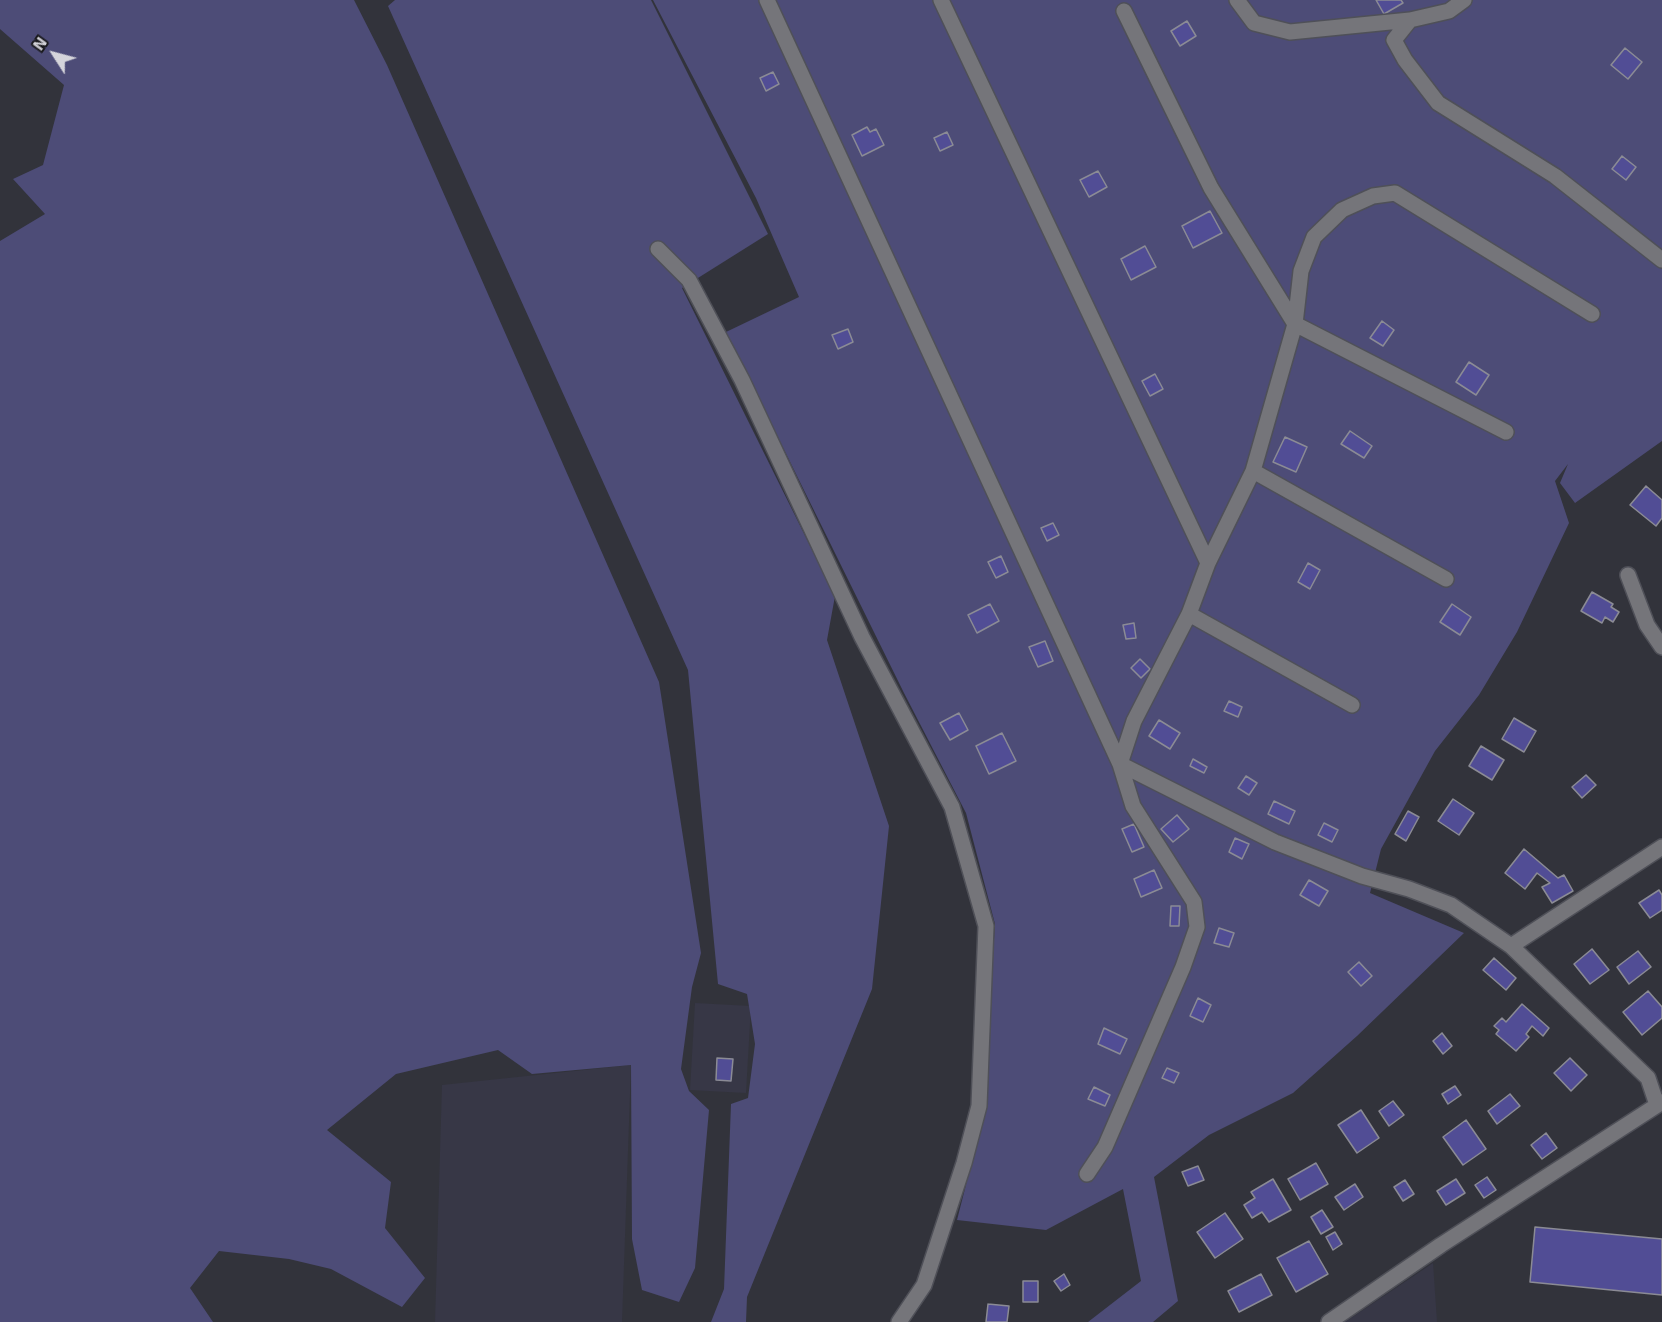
<!DOCTYPE html>
<style>
body{margin:0}
#map{position:relative;width:1662px;height:1322px;overflow:hidden;background:#32333b;font-family:"Exo 2",sans-serif}
canvas{display:block}
.north{position:absolute;left:24px;top:24px;width:60px;height:60px;-webkit-text-stroke:4px #1b1b1f;paint-order:stroke;rotate:306deg;font-size:16px;font-weight:700;line-height:24px;text-align:center;color:#d5d5db}
.north::after{content:'';display:block;margin:auto;width:21px;height:27px;background:#d5d5db;clip-path:polygon(50% 0,100% 100%,50% 72%,0 100%)}
</style>
<div id="map">
<canvas width="1662" height="1322"></canvas>
<div class="north">N</div>
</div>
<script>
const c = document.querySelector('canvas').getContext('2d');
c.lineJoin = 'round';
function fill(path, color) { c.fillStyle = color; c.fill(path, 'evenodd'); }
const toPath = rows => new Path2D(rows.map(r => 'M' + r).join(''));
function stroke(path, color, width, dash) { c.strokeStyle = color; c.lineWidth = width; c.lineCap = dash ? 'butt' : 'round'; c.setLineDash(dash || []); c.stroke(path); }
fill(toPath([
 [695,1003,751,1006,746,1093,690,1090],
 [631,1065,622,1322,435,1322,442,1085],
 [1433,1263,1437,1322,1345,1322]
]), '#373746');
fill(toPath([
 [0,0,354,0,387,65,659,682,701,953,692,987,681,1069,689,1091,709,1110,695,1268,679,1302,642,1290,632,1239,631,1065,532,1074,498,1050,396,1074,327,1130,391,1182,385,1228,425,1278,402,1307,331,1269,289,1259,219,1251,190,1288,213,1322,0,1322,0,241,45,214,13,179,43,165,64,85,0,29],
 [395,0,651,0,768,234,682,288,835,596,827,640,889,826,872,989,747,1297,746,1322,711,1322,724,1289,731,1104,748,1098,755,1044,747,994,718,984,688,670,388,6],
 [653,0,1662,0,1662,441,1575,503,1560,483,1568,464,1555,481,1569,523,1517,632,1479,695,1435,751,1381,849,1370,893,1464,933,1357,1036,1293,1093,1209,1135,1154,1177,1178,1301,1153,1322,1088,1322,1141,1281,1123,1189,1046,1230,957,1220,982,1122,995,924,966,813,904,693,726,332,799,297,756,198]
]), '#4d4c77');
const building = toPath([
 [1376,0,1401,0,1403,3,1384,14,1376,0],
 [1187,21,1196,36,1180,46,1171,31,1187,21],
 [1625,48,1642,62,1628,79,1611,65,1625,48],
 [773,72,779,84,766,91,760,78,773,72],
 [867,127,870,132,876,129,884,145,862,156,852,135,867,127],
 [947,132,953,145,940,151,934,138,947,132],
 [1622,156,1636,167,1626,180,1612,169,1622,156],
 [1098,171,1107,187,1089,197,1080,180,1098,171],
 [1210,211,1222,233,1193,248,1182,226,1210,211],
 [1145,246,1156,267,1131,280,1121,259,1145,246],
 [1382,321,1394,330,1383,346,1370,338,1382,321],
 [848,329,853,342,838,349,832,335,848,329],
 [1469,362,1489,375,1476,395,1456,382,1469,362],
 [1155,374,1163,389,1150,396,1142,381,1155,374],
 [1350,431,1372,446,1364,458,1341,444,1350,431],
 [1285,437,1307,447,1296,472,1273,462,1285,437],
 [1646,486,1662,500,1662,518,1656,526,1630,505,1646,486],
 [1053,523,1059,535,1047,541,1041,528,1053,523],
 [1001,556,1008,572,996,578,988,562,1001,556],
 [1308,563,1320,570,1310,589,1298,582,1308,563],
 [1592,592,1613,604,1611,607,1619,612,1613,622,1605,617,1602,623,1581,611,1592,592],
 [990,604,999,621,977,633,968,615,990,604],
 [1452,604,1471,617,1460,635,1440,622,1452,604],
 [1134,623,1136,638,1126,639,1123,625,1134,623],
 [1045,641,1053,661,1038,667,1029,647,1045,641],
 [1140,659,1150,669,1141,678,1131,668,1140,659],
 [1229,701,1242,707,1238,717,1224,711,1229,701],
 [959,713,968,730,950,740,940,723,959,713],
 [1514,718,1536,731,1524,752,1502,739,1514,718],
 [1159,720,1180,733,1170,749,1149,736,1159,720],
 [1002,733,1016,761,989,774,976,746,1002,733],
 [1481,746,1504,760,1492,780,1469,766,1481,746],
 [1193,759,1207,767,1204,773,1190,766,1193,759],
 [1586,775,1596,785,1582,798,1572,787,1586,775],
 [1246,776,1257,783,1249,795,1238,788,1246,776],
 [1453,799,1474,813,1459,835,1438,821,1453,799],
 [1274,801,1295,811,1289,824,1268,814,1274,801],
 [1408,811,1419,817,1406,841,1395,834,1408,811],
 [1177,815,1189,829,1173,842,1161,829,1177,815],
 [1324,823,1338,830,1332,842,1318,835,1324,823],
 [1134,824,1144,847,1132,852,1122,829,1134,824],
 [1235,838,1249,844,1242,859,1229,852,1235,838],
 [1524,849,1558,878,1564,875,1573,891,1552,903,1542,887,1550,883,1537,873,1525,889,1505,873,1524,849],
 [1154,870,1162,888,1141,897,1134,879,1154,870],
 [1309,880,1328,891,1319,906,1300,895,1309,880],
 [1659,890,1662,895,1662,910,1650,918,1639,903,1659,890],
 [1171,906,1180,906,1179,926,1170,926,1171,906],
 [1219,928,1234,933,1229,947,1214,943,1219,928],
 [1592,949,1609,970,1590,984,1574,964,1592,949],
 [1638,951,1651,967,1629,984,1617,967,1638,951],
 [1494,958,1516,978,1506,990,1483,970,1494,958],
 [1359,962,1372,976,1361,986,1348,972,1359,962],
 [1648,991,1662,1007,1662,1018,1642,1035,1623,1012,1648,991],
 [1198,998,1211,1005,1203,1022,1190,1016,1198,998],
 [1522,1004,1549,1028,1543,1036,1532,1026,1526,1034,1529,1037,1516,1051,1496,1034,1499,1030,1494,1026,1502,1018,1506,1022,1522,1004],
 [1104,1028,1127,1039,1120,1054,1098,1044,1104,1028],
 [1442,1033,1452,1046,1443,1054,1433,1041,1442,1033],
 [717,1058,733,1059,731,1081,716,1080,717,1058],
 [1570,1058,1587,1075,1571,1091,1554,1073,1570,1058],
 [1167,1068,1179,1073,1174,1083,1162,1078,1167,1068],
 [1455,1086,1461,1095,1448,1104,1442,1094,1455,1086],
 [1094,1087,1110,1095,1105,1106,1088,1099,1094,1087],
 [1510,1094,1520,1106,1497,1124,1488,1111,1510,1094],
 [1393,1101,1404,1115,1389,1126,1379,1111,1393,1101],
 [1361,1110,1379,1138,1357,1153,1338,1125,1361,1110],
 [1466,1120,1486,1149,1463,1165,1443,1137,1466,1120],
 [1546,1133,1557,1148,1542,1159,1531,1145,1546,1133],
 [1316,1163,1328,1184,1300,1200,1288,1179,1316,1163],
 [1198,1166,1204,1180,1188,1186,1182,1172,1198,1166],
 [1487,1177,1496,1190,1484,1198,1475,1185,1487,1177],
 [1273,1179,1291,1210,1269,1222,1262,1212,1252,1218,1244,1205,1255,1198,1251,1192,1273,1179],
 [1456,1179,1465,1193,1446,1205,1437,1191,1456,1179],
 [1405,1180,1414,1194,1403,1201,1394,1187,1405,1180],
 [1355,1184,1363,1197,1344,1210,1335,1197,1355,1184],
 [1322,1210,1333,1227,1321,1234,1311,1217,1322,1210],
 [1225,1213,1243,1239,1215,1258,1197,1232,1225,1213],
 [1535,1227,1662,1239,1662,1295,1530,1282,1535,1227],
 [1335,1232,1342,1244,1333,1250,1326,1237,1335,1232],
 [1309,1241,1328,1274,1296,1292,1277,1258,1309,1241],
 [1064,1274,1070,1285,1061,1291,1054,1281,1064,1274],
 [1261,1274,1272,1295,1239,1312,1228,1291,1261,1274],
 [1023,1281,1038,1281,1038,1302,1023,1302,1023,1281],
 [988,1304,1009,1306,1007,1322,986,1322,988,1304]
]);
fill(building, '#514d95');
stroke(building, '#8b8b95', 1.5);
const minor = toPath([
 [767,0,1120,764,1275,842,1362,876,1409,889,1451,905,1511,946,1648,1078,1657,1105],
 [941,0,1208,563],
 [1237,0,1254,23,1290,32,1410,20,1394,40,1405,60,1438,103,1555,176,1662,260],
 [1410,20,1449,11,1464,0],
 [658,249,689,280,742,380,862,637,952,807,986,926,979,1106,964,1163,924,1285,899,1322],
 [1506,432,1295,324,1301,271,1314,237,1342,210,1373,196,1395,193,1592,314],
 [1253,471,1446,579],
 [1628,575,1647,625,1662,647],
 [1189,614,1352,705],
 [1511,946,1662,847],
 [1087,1174,1105,1147,1183,967,1197,927,1194,902,1133,806,1120,764,1134,721,1189,614,1208,563,1253,471,1295,324,1211,188,1124,11],
 [1329,1322,1441,1245,1662,1102]
]);
stroke(minor, '#4f5058', 18);
stroke(minor, '#75757a', 15);
</script>
